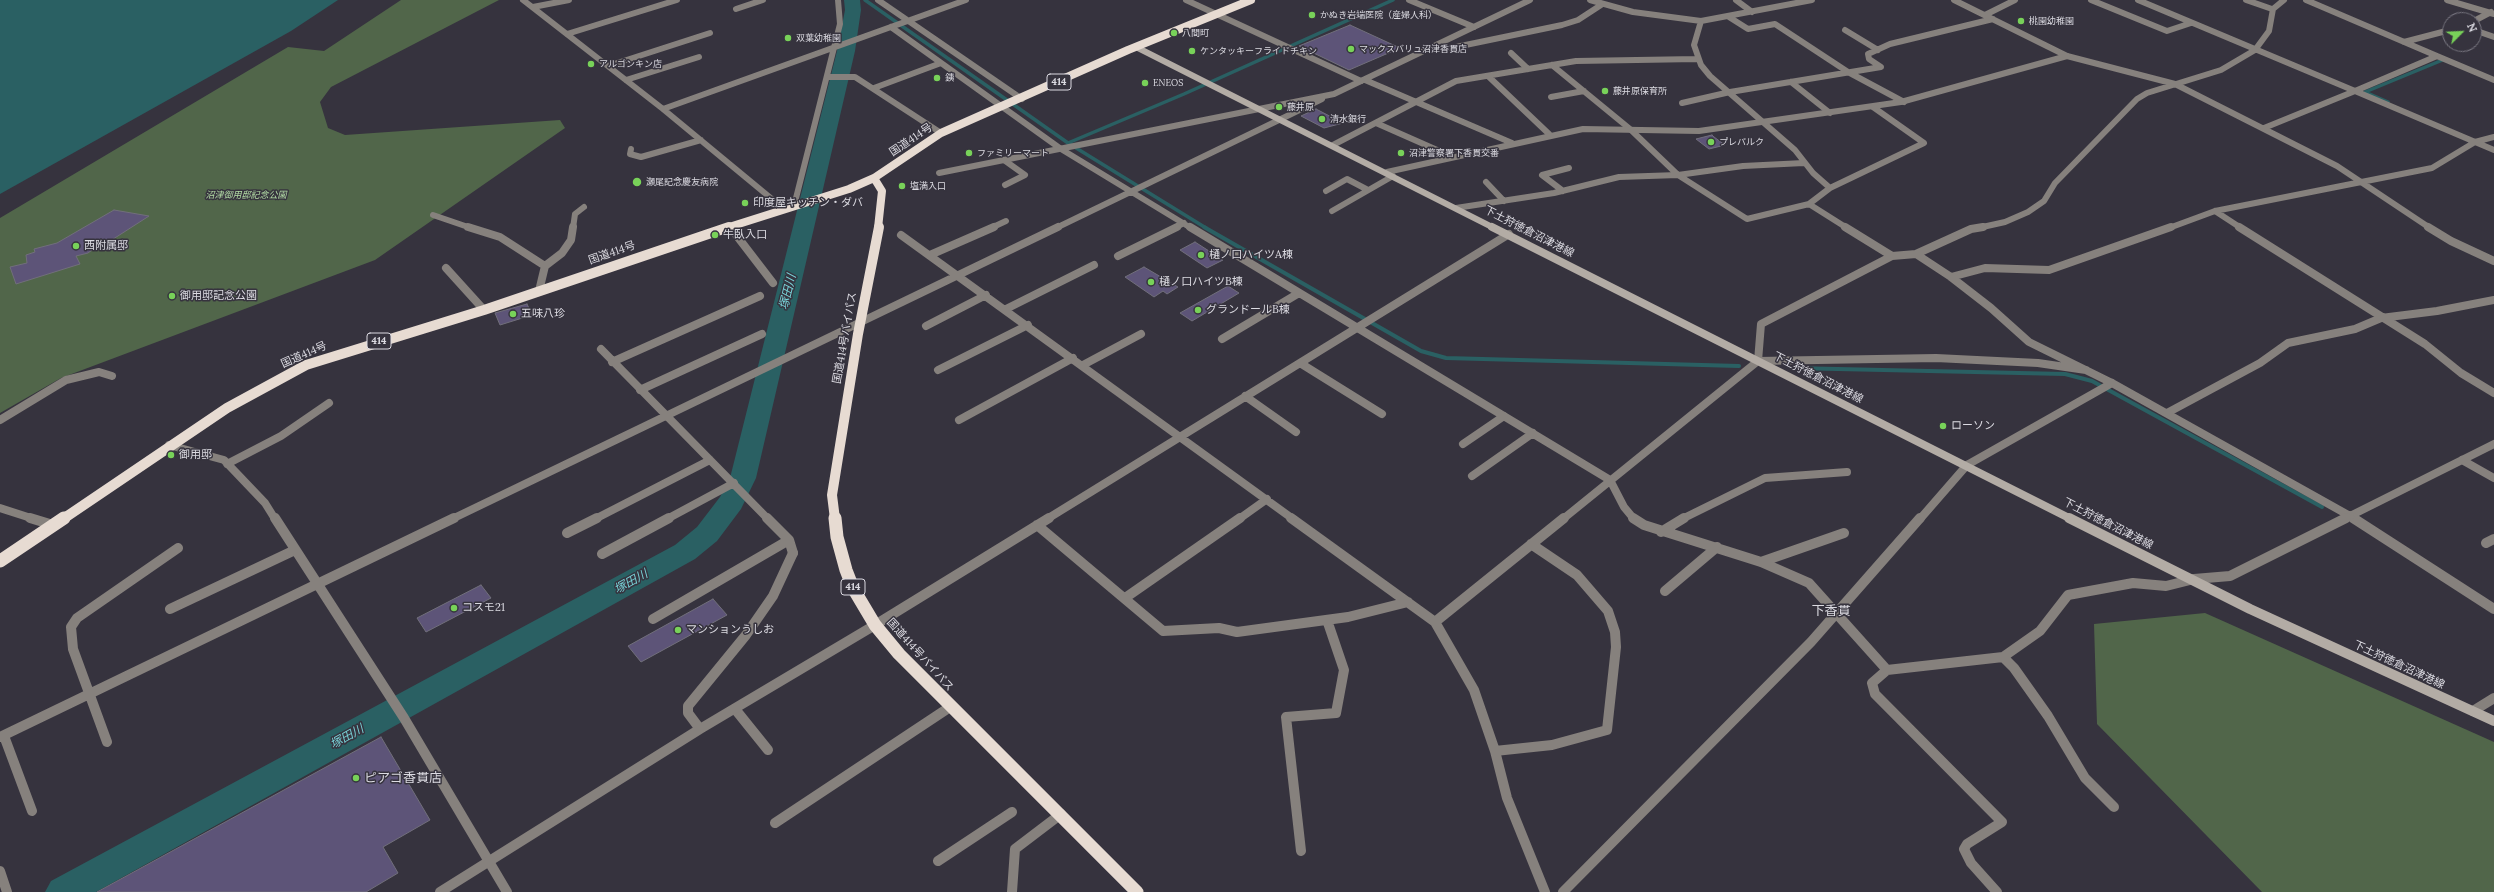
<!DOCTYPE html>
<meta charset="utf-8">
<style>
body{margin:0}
#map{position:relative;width:2494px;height:892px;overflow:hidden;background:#36333e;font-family:Lora,serif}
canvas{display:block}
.north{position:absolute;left:2442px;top:12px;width:40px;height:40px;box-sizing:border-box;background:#36333e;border:1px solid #787680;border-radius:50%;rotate:66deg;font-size:11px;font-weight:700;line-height:16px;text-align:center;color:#dcdbe2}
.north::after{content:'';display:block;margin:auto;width:14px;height:18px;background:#78d259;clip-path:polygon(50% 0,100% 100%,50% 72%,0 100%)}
</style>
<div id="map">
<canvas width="2494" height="892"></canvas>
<div class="north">N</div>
</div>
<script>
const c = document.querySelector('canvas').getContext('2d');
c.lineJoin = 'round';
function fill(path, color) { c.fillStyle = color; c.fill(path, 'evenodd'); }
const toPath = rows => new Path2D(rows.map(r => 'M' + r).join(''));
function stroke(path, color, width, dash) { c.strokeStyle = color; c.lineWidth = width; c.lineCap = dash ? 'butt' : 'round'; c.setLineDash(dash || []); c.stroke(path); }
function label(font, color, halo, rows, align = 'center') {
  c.font = font + ' Lora,"Noto Sans JP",serif'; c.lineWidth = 3; c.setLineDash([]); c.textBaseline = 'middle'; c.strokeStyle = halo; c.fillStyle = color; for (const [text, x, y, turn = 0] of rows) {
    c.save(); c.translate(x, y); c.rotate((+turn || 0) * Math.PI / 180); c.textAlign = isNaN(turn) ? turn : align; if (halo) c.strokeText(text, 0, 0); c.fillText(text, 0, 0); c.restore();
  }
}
fill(toPath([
 [401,0,499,0,331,87,320,102,328,128,345,135,560,120,565,128,375,260,61,378,0,413,0,218,288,47,324,51],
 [2205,613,2494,742,2494,892,2262,892,2097,724,2094,624]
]), '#51664a');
fill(toPath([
 [0,0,338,0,291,31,0,194]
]), '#2a6063');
stroke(toPath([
 [865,0,1068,143,1206,228],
 [2388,102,2365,92,2445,59],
 [1068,143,1184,94,1393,0]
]), '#2a6063', 3.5);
stroke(toPath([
 [1204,227,1421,351,1446,358,1739,366],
 [1792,368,2065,374,2092,381,2322,507]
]), '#2a6063', 4);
fill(toPath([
 [844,0,860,0,861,10,855,51,756,478,741,509,717,541,695,559,96,892,45,892,51,881,675,545,697,527,720,497,730,478,837,51,845,10,844,0]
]), '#2a6063');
const building = toPath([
 [1350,25,1400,48,1349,70,1299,46,1350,25],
 [1316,109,1343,123,1324,128,1301,116,1316,109],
 [1712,135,1714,137,1725,145,1709,149,1696,139,1712,135],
 [114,210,149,216,107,243,103,242,88,253,76,256,80,264,16,284,10,267,27,263,26,255,35,252,34,249,57,243,114,210],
 [1195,242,1223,260,1207,268,1180,250,1195,242],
 [1144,267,1178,287,1167,294,1163,291,1154,297,1125,277,1144,267],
 [1228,286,1239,293,1192,321,1180,313,1228,286],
 [527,304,532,315,500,325,495,313,527,304],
 [481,585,491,598,426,632,417,618,481,585],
 [713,599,727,615,641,662,628,646,713,599],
 [381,737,430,820,383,847,398,873,366,892,97,892,381,737]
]);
fill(building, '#5d5478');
stroke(building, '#716f7b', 1);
stroke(toPath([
 [523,0,663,109,784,209],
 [878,0,1022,99],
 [1409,0,1474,27],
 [1590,0,1633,12,1701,21,1812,0],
 [1736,0,1752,12],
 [1954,0,2067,56,2175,84,2337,166,2430,228],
 [2091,0,2167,31,2191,23],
 [2138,0,2355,91],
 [2246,0,2272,9],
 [2306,0,2437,56,2355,91,2494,150],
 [2447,0,2494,14],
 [533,7,569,0],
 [736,9,763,0],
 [1985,15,2015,0],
 [1729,17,1748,29,1775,24,1848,72,1904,102],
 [1701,21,1694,45,1701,65,1710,76,1795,150,1813,173,1830,188,1809,204,1847,228],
 [2474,21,2491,12],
 [891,27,1061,149,1191,228],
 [1845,30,1878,50],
 [2474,30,2494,37],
 [567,34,677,0],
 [2404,42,2450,30],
 [1434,47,1451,48,1562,25,1578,20,1601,5],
 [1511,53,1528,69],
 [2437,56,2494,80],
 [1552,65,1630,129,1678,175,1747,219,1809,204],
 [608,66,710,33],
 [1488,76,1549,134],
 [827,77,855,77,941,133],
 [626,80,699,57],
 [1365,80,1512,143],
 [1361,81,1530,0],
 [1791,82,1830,113],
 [874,88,941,63],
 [1551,97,1584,91],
 [1682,103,1730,92,1881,67,1869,59,1868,54,1890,44,1993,19],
 [663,109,966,0],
 [1376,123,1453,157],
 [2264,128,2355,91],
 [1333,145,1456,81,1576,61,1697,59],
 [631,149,630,154,641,157,701,140],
 [1004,160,1025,175,1005,185],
 [1486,182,1504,201],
 [1830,188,1924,143,1873,107],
 [1326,191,1347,179,1368,190],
 [1563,191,1542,175,1569,168],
 [794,206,840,24,838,0],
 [1456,208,1554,193,1619,177,1678,175,1743,166,1804,163],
 [1332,211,1393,176],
 [2215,211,2241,228],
 [433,215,471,228],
 [730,226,731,228],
 [573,228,575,214,584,207],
 [991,228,1006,221],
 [1056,228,1281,119],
 [1175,228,1184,223],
 [1978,228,2005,222,2028,212,2044,201,2055,183,2137,99,2147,93,2221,70,2255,50,2269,31,2273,9,2284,0],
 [2169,228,2215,211,2432,168,2475,142,2494,137]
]), '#86817d', 6);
stroke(toPath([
 [468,227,500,237,545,266,539,291],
 [730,227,773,283],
 [1190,227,1610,480,1624,507,1634,519],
 [1845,227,1892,256],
 [2239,227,2425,344,2461,373,2494,393],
 [2428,227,2451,241,2494,261],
 [901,235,1293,519],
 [1916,254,1951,277,1991,308,2029,342,2112,383,2350,516],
 [930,255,994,227],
 [1118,256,1177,227],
 [545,266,562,253,571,240,573,227],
 [446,268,484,310],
 [1951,277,1985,268,2049,270,2171,227],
 [1006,309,1094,265],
 [926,326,986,295],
 [1222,339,1299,293],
 [601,349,768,519],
 [1758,361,1761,324,1892,256,1916,254,1971,229,1983,227],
 [612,362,760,296],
 [1300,363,1382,414],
 [1083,365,1141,334],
 [938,370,1028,325],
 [640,390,762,334],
 [1245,396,1296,432],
 [2167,413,2260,363,2288,343,2355,329,2381,318,2437,311,2494,300],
 [0,420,66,380,99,372,112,376],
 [959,420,1073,358],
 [1463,444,1504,416],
 [169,445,224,460,265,503,275,519],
 [2462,460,2494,478],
 [227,464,281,436,329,403],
 [1967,465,2112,383],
 [1472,476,1533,433],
 [0,508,34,519],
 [452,519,1058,227],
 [595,519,710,460],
 [667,519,734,483],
 [1047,519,1509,234],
 [1239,519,1267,499],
 [1563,519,1758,361,1936,358,2038,363,2086,370],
 [1682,519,1765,478,1847,472],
 [2354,519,2350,516,2494,444]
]), '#86817d', 8);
stroke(toPath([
 [30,518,53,525],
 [275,518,404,718,507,892],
 [767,518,789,540,793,553],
 [1291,518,1435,622,1474,690,1495,751,1507,798,1545,892],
 [1633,518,1644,525,1761,562,1809,583,1887,670],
 [2353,518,2494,609],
 [1037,525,1163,631,1219,628,1237,632,1348,617,1408,602],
 [1661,532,1684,518],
 [567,533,597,518],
 [2486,543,2494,539],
 [602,554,669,518],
 [1761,562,1844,533],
 [1665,591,1717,547],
 [1125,598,1240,518],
 [170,609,295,550],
 [653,619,789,540],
 [1435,622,1564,518],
 [875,625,1049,518],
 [2003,657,2014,668,2048,716,2085,778,2114,807],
 [735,709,768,750],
 [2473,711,2494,698],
 [4,736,32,811],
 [0,737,454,518],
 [107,742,73,649,71,627,77,618,178,548],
 [1495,751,1552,745,1607,730,1616,647,1615,632,1608,611,1577,575,1531,544],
 [775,823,950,707],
 [1301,851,1286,717,1336,713,1344,670,1327,620],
 [938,861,1012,812],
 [0,871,7,892],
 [1012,892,1015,849,1061,814],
 [1997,892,1971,863,1964,849,1967,844,2002,822,1875,694,1872,683,1887,670,2003,657,2040,631,2068,595,2133,583,2166,586,2194,579]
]), '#86817d', 10);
stroke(toPath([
 [1186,0,1361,81],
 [1281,119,1322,99],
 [1387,172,1583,129,1699,131,1901,102,2067,56],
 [939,173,1334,94,1361,81]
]), '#86817d', 6);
stroke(toPath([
 [1920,519,1967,465],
 [2344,519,2350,516]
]), '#86817d', 8);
stroke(toPath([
 [2194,579,2230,576,2346,518],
 [700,729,688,713,688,706,746,635,773,596,793,553],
 [440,892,700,729,875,625],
 [1563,892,1811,642,1920,518]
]), '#86817d', 10);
stroke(toPath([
 [1136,47,1494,228]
]), '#b3aca5', 6);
stroke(toPath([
 [1492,227,2071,519]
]), '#b3aca5', 8);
stroke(toPath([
 [2069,518,2250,609,2494,721]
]), '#b3aca5', 10);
stroke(toPath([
 [874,178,882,191,878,228],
 [726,228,849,189,874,178,941,133,1128,50,1251,0]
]), '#e7dbd2', 8);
stroke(toPath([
 [63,519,227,408,306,365,484,310,729,227],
 [835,519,832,495,858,334,879,227]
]), '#e7dbd2', 10);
stroke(toPath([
 [835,518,837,537,846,570,853,588,875,625,899,654,1137,892],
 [0,561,64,518]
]), '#e7dbd2', 13);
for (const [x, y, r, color] of [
 [1312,15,4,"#78d259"],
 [2021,21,4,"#78d259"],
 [1174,33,4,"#78d259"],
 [788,38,4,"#78d259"],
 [1351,49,4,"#78d259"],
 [1192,51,4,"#78d259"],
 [591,64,4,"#78d259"],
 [937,78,4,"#78d259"],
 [1145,83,4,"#78d259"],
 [1605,91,4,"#78d259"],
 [1279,107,4,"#78d259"],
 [1322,119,4,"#78d259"],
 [1711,142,4,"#78d259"],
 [969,153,4,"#78d259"],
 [1401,153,4,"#78d259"],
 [637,182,5,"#78d259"],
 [902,186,4,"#78d259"],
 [745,203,4,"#78d259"],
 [715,235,4,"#78d259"],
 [76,246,4,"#78d259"],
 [1201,255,4,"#78d259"],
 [1151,282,4,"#78d259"],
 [172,296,4,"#78d259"],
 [1198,310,4,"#78d259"],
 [513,314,4,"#78d259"],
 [1943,426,4,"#78d259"],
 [171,455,4,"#78d259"],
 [454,608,4,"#78d259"],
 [678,630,4,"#78d259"],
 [356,778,4,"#78d259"]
]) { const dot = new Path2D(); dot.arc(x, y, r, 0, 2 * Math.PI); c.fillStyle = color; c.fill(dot); stroke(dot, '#36333e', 1.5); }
label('9px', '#dcdbe2', '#36333e', [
 ["かぬき岩端医院（産婦人科）",1320,15],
 ["桃園幼稚園",2029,21],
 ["八間町",1182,33],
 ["双葉幼稚園",796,38],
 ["マックスバリュ沼津香貫店",1359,49],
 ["ケンタッキーフライドチキン",1200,51],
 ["アルゴンキン店",599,64],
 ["銕",945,78],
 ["ENEOS",1153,83],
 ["藤井原保育所",1613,91],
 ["藤井原",1287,107],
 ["清水銀行",1330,119],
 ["プレパルク",1719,142],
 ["ファミリーマート",977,153],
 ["沼津警察署下香貫交番",1409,153],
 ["瀬尾記念慶友病院",646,182],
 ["塩満入口",910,186]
], 'left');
label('italic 9px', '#b5dfa7', '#36333e', [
 ["沼津御用邸記念公園",246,195]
]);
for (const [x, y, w] of [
 [1059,82,24],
 [379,341,24],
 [853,587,24]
]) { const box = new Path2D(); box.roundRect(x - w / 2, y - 8, w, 16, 3); c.fillStyle = '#36333e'; c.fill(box); stroke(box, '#dcdbe2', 1); }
label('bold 10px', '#dcdbe2', null, [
 ["414",1059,82],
 ["414",379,341],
 ["414",853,587]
]);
label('11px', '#dcdbe2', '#36333e', [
 ["国道414号",911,140,-34],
 ["下土狩徳倉沼津港線",1529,232,27],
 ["国道414号",612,253,-19],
 ["国道414号バイパス",845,338,-80],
 ["国道414号",304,355,-24],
 ["下土狩徳倉沼津港線",1818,378,27],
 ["下土狩徳倉沼津港線",2108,524,27],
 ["国道414号バイパス",920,655,48],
 ["下土狩徳倉沼津港線",2399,665,25]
]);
label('11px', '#dcdbe2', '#36333e', [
 ["印度屋キッチン・ダバ",753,203],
 ["牛臥入口",723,235],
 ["西附属邸",84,246],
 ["樋ノ口ハイツA棟",1209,255],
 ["樋ノ口ハイツB棟",1159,282],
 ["御用邸記念公園",180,296],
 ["グランドールB棟",1206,310],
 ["五味八珍",521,314],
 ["ローソン",1951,426],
 ["御用邸",179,455],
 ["コスモ21",462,608],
 ["マンションうしお",686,630]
], 'left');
label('italic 12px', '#78d3d8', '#36333e', [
 ["塚田川",788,292,-76],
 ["塚田川",631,582,-29],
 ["塚田川",347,737,-29]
]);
label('13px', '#dcdbe2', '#36333e', [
 ["下香貫",1831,611]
]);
label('13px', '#dcdbe2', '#36333e', [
 ["ピアゴ香貫店",364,778]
], 'left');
</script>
